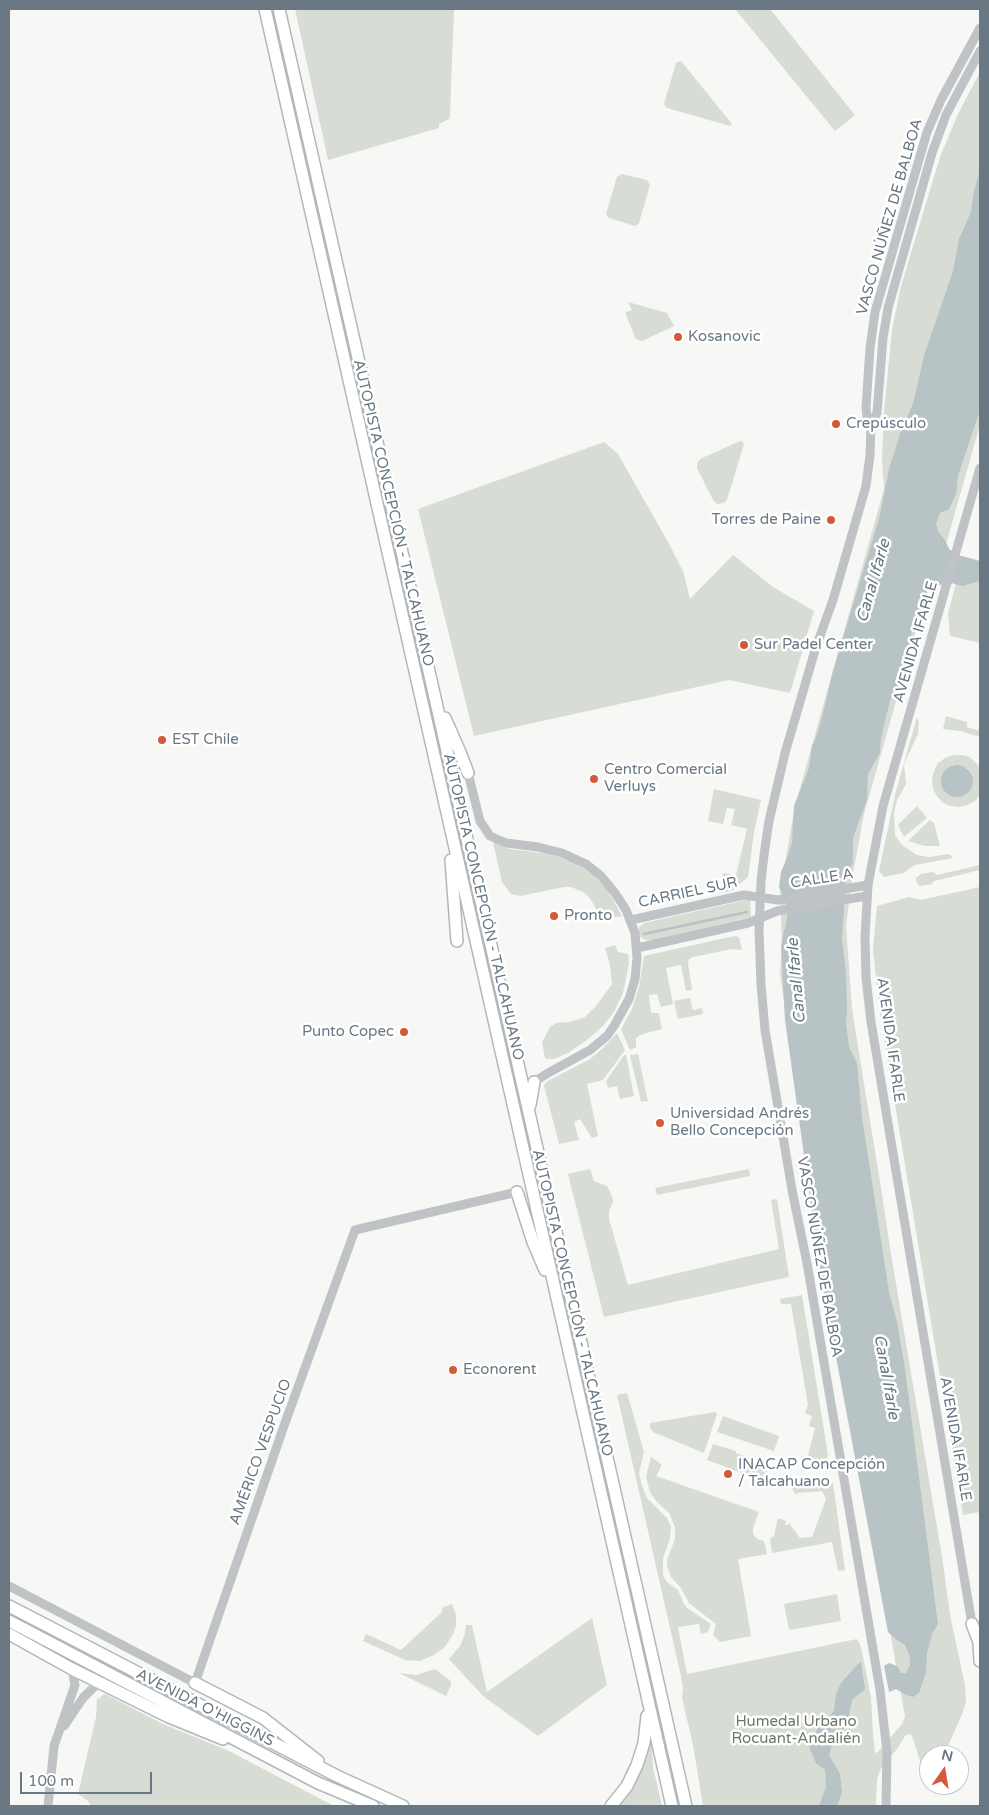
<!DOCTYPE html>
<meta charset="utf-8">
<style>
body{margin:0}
#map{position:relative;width:989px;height:1815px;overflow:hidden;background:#f7f7f5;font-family:"Varela Round",sans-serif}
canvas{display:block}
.frame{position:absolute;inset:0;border:10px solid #697883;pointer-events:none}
.north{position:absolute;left:919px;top:1745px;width:50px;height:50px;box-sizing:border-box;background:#fff;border:1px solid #c3c9cd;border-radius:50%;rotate:13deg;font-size:14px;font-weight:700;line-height:20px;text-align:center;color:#697883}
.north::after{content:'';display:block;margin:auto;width:18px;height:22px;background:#d2593a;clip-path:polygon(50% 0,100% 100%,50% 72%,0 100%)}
.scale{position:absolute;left:20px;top:1772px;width:132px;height:22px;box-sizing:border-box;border:2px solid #697883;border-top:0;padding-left:6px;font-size:15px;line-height:18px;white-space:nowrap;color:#697883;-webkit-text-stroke:4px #fff;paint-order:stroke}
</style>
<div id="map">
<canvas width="989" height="1815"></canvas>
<div class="frame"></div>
<div class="north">N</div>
<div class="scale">100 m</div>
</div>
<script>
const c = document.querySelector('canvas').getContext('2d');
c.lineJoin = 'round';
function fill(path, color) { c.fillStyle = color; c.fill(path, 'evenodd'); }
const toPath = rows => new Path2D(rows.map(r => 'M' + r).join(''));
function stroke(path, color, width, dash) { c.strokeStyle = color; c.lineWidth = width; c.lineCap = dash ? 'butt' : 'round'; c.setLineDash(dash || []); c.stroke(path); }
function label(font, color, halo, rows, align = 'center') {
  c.font = font + ' "Varela Round",sans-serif'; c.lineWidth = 5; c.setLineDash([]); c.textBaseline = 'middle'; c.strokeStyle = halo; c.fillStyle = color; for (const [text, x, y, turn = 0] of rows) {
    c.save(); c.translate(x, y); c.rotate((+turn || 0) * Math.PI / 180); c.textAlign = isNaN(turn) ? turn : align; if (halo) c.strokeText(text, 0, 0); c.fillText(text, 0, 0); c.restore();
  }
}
fill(toPath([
 [295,9,454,9,450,115,449,119,439,124,439,128,328,160],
 [735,9,770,9,855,115,835,131],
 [681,61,732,124,730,126,667,108,664,104,676,63],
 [980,72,980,425,947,541,929,585,864,814,852,879,846,926,852,1009,859,1053,881,1188,890,1248,943,1563,950,1615,965,1685,966,1701,963,1712,944,1755,929,1755,929,1778,924,1773,912,1736,910,1734,905,1736,897,1749,881,1768,877,1779,876,1806,703,1806,693,1745,682,1698,683,1688,681,1676,617,1395,627,1393,644,1452,639,1473,642,1486,647,1498,667,1518,671,1527,670,1539,663,1558,663,1575,667,1582,678,1590,684,1604,687,1608,711,1624,708,1632,701,1634,699,1624,678,1627,687,1674,857,1639,861,1647,871,1697,873,1734,875,1753,878,1752,902,1724,905,1716,798,1111,780,973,782,945,780,891,795,806,884,489,882,460,884,411,892,330,901,286,940,157,958,114],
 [622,174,647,180,650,185,639,223,635,226,609,218,606,214,617,177],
 [628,302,667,313,674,326,642,341,636,339,625,313,632,310],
 [740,441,743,442,744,444,727,500,724,503,717,504,713,500,697,468,697,463,700,459],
 [604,442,618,454,668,542,683,571,690,599,733,555,773,587,814,611,790,693,729,680,474,736,418,509],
 [980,581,980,643,950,636,948,614,956,583,967,585],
 [946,716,967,722,967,727,980,731,980,737,960,731,943,729],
 [917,717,919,722,918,734,904,764,906,784,897,800,894,813,895,835,902,845,917,855,929,857,949,854,953,858,915,865,903,873,884,877,879,871,887,833,896,791],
 [953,755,962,755,970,757,980,767,980,795,975,801,967,805,959,807,950,806,942,802,936,795,933,788,932,779,934,771,938,763,945,758],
 [953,765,963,766,967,768,971,772,973,781,970,790,962,796,952,796,948,793,945,771],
 [714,789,761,800,754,832,748,877,732,891,719,893,723,873,736,875,747,829,731,825,735,809,727,808,723,824,708,821],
 [917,806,927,818,904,837,898,825],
 [930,820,934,823,940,846,925,846,908,841],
 [493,842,509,849,543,853,559,857,577,864,593,875,607,889,622,916,610,918,601,916,589,897,583,892,571,887,564,887,520,896,511,894,502,882],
 [980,865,980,870,934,881,932,884,921,886,917,884,916,878,921,874,933,872,937,875],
 [980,887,980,1512,963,1515,879,1008,873,949,877,906,909,897,921,900],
 [750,899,751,917,654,940,645,940,639,936,639,927,644,923],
 [735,936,739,937,742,950,732,949,693,957,689,959,688,962,692,990,686,991,681,965,666,968,673,1004,661,1007,657,994,649,995,651,1013,659,1013,662,1029,642,1034,636,1038,636,1047,630,1050,621,1029,632,1009,639,987,644,956],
 [615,945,618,952,628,954,629,964,623,993,614,1012,603,1026,587,1040,568,1053,554,1059,547,1059,545,1058,542,1042,550,1027,556,1023,570,1022,585,1017,596,1006,612,984,610,965,605,948],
 [690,998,693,1010,702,1008,703,1014,678,1019,674,1001],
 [617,1033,625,1050,603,1080,587,1084,598,1136,592,1138,580,1119,574,1122,579,1140,559,1144,544,1086,546,1082,590,1059,602,1049],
 [638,1054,648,1101,641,1102,630,1055],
 [624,1055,626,1055,634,1096,620,1099,617,1086,608,1088,606,1081],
 [590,1169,594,1181,607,1186,612,1196,613,1202,609,1212,609,1219,628,1285,779,1249,771,1200,777,1199,789,1277,604,1317,568,1174],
 [749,1169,750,1176,657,1195,655,1188],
 [802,1295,828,1455,824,1465,807,1459,815,1428,809,1426,812,1416,805,1413,808,1405,791,1304,781,1304,780,1299],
 [715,1412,717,1414,704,1453,653,1432,650,1427,650,1423],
 [723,1416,779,1436,774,1451,717,1432],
 [713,1444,736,1451,736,1453,769,1465,763,1481,707,1460],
 [651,1457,662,1465,656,1476,759,1512,753,1528,753,1534,757,1539,764,1541,767,1554,738,1559,751,1636,720,1642,713,1635,716,1624,689,1603,681,1588,671,1577,667,1566,667,1560,675,1539,675,1527,669,1513,656,1501,650,1492,646,1477],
 [796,1477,815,1484,829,1482,833,1483,845,1570,838,1571,832,1542,772,1553,770,1539,774,1536,778,1518,786,1521,785,1525,788,1525,789,1523,800,1538,812,1537,826,1499,822,1491,797,1493,796,1495,786,1479],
 [837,1594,841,1621,789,1630,784,1604],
 [452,1604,456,1615,456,1626,453,1634,445,1647,434,1655,420,1661,405,1660,363,1641,366,1634,401,1650,442,1612,442,1608],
 [592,1618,607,1685,538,1736,483,1696,449,1659,460,1646,465,1634,466,1625,472,1625,487,1692],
 [435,1669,451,1681,451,1685,446,1696,399,1673,416,1675],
 [105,1694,163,1724,227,1750,334,1806,91,1806,88,1801,78,1794,96,1717,97,1698,100,1699,101,1696],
 [649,1742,651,1742,652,1746,653,1767,662,1806,618,1806,636,1781]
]), '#d7dcd4');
fill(toPath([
 [980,169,980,410,958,476,956,494,949,509,940,513,936,524,938,531,946,542,949,549,958,555,980,561,980,581,963,586,947,582,938,586,930,587,926,590,927,594,922,600,921,613,912,631,902,674,890,701,881,738,880,753,868,774,867,800,853,838,853,862,846,879,842,939,846,974,847,1009,846,1024,849,1047,857,1063,862,1117,889,1292,897,1322,905,1369,938,1624,932,1634,927,1654,926,1672,919,1693,913,1697,906,1695,896,1689,889,1692,884,1666,889,1663,897,1666,901,1673,906,1673,910,1665,910,1656,905,1645,897,1640,888,1632,822,1283,785,1020,781,946,788,913,785,899,779,887,781,872,789,853,792,842,794,806,809,768,812,746,816,738,822,718,833,671,880,515,889,469,901,431,913,404,924,356,953,271,959,239,971,212,974,191],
 '941 781a16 16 0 1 1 32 0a16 16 0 1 1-32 0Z',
 [861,1662,865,1689,852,1700,847,1725,834,1739,829,1755,840,1774,842,1792,837,1806,819,1806,826,1787,825,1770,816,1763,809,1747,817,1729,834,1711,836,1694,841,1683,857,1665]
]), '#b8c3c6');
stroke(toPath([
 [644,934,747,912]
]), '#b8c3c6', 2.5);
const primary = toPath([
 [265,9,672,1806],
 [279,9,686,1806],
 [445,718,460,752,468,773],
 [451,860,457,941],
 [530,1105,534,1082],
 [517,1192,533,1242,545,1270],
 [9,1606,337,1776,403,1806],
 [9,1621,318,1783,373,1806],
 [972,1624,979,1642,980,1661],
 [9,1634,72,1669,169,1717,223,1739],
 [195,1683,263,1718,318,1761],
 [611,1806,627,1786,637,1765,644,1743,647,1716]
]);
stroke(primary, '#b2b7ba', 14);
stroke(toPath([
 [871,425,877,413,883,338,888,308,932,153,946,115,980,51],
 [468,773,480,821,490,836,506,843,538,847,562,853,586,864,601,876,615,893,626,910,635,933,637,958,635,979,629,999,614,1026,607,1036,590,1050,548,1073,534,1082],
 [631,920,744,895,778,900,868,885],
 [637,948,748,923,777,911,867,896],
 [9,1586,195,1683,285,1423,355,1230,517,1192],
 [972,1624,871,1022,866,978,865,937,868,885,883,806,980,468],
 [64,1726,83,1698,94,1687,100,1684],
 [48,1806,54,1746,75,1685,72,1669],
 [886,1806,887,1752,880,1690,807,1263,792,1190,765,1030,761,984,759,930,761,882,764,855,769,821,785,753,816,647,833,600,866,486,870,455,871,425,867,417,866,407,870,348,875,312,927,132,941,100,980,28]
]), '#bfc3c6', 9);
stroke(primary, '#fff', 11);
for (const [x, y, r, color] of [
 [678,337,5,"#d2593a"],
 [836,424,5,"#d2593a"],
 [831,520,5,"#d2593a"],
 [744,645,5,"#d2593a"],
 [162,740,5,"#d2593a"],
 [594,779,5,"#d2593a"],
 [554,916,5,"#d2593a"],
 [404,1032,5,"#d2593a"],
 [660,1123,5,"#d2593a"],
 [453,1370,5,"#d2593a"],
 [728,1474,5,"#d2593a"]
]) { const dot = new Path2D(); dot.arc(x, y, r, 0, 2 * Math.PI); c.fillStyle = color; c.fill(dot); stroke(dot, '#fff', 2); }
label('15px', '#697883', '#fff', [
 ["VASCO NÚÑEZ DE BALBOA",890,217,-74],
 ["AUTOPISTA CONCEPCIÓN - TALCAHUANO",393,513,77],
 ["AVENIDA IFARLE",916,642,-74],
 ["CALLE A",822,879,-9],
 ["CARRIEL SUR",688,893,-12],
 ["AUTOPISTA CONCEPCIÓN - TALCAHUANO",483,907,77],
 ["AVENIDA IFARLE",890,1040,82],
 ["VASCO NÚÑEZ DE BALBOA",819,1257,80],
 ["AUTOPISTA CONCEPCIÓN - TALCAHUANO",572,1303,77],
 ["AVENIDA IFARLE",955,1439,80],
 ["AMÉRICO VESPUCIO",261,1452,-70],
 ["AVENIDA O'HIGGINS",205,1708,27]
]);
label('15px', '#697883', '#fff', [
 ["Kosanovic",688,337],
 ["Crepúsculo",846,424],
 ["Torres de Paine",821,520,"right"],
 ["Sur Padel Center",754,645],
 ["EST Chile",172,740],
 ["Centro Comercial",604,770],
 ["Verluys",604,787],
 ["Pronto",564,916],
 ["Punto Copec",394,1032,"right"],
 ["Universidad Andrés",670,1114],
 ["Bello Concepción",670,1131],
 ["Econorent",463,1370],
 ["INACAP Concepción",738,1465],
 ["/ Talcahuano",738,1482]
], 'left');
label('15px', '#6c7a67', '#fff', [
 ["Humedal Urbano",796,1722],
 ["Rocuant-Andalién",796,1739]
]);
label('italic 16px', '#65787f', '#fff', [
 ["Canal Ifarle",874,581,-74],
 ["Canal Ifarle",797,981,-95],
 ["Canal Ifarle",886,1377,80]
]);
</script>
